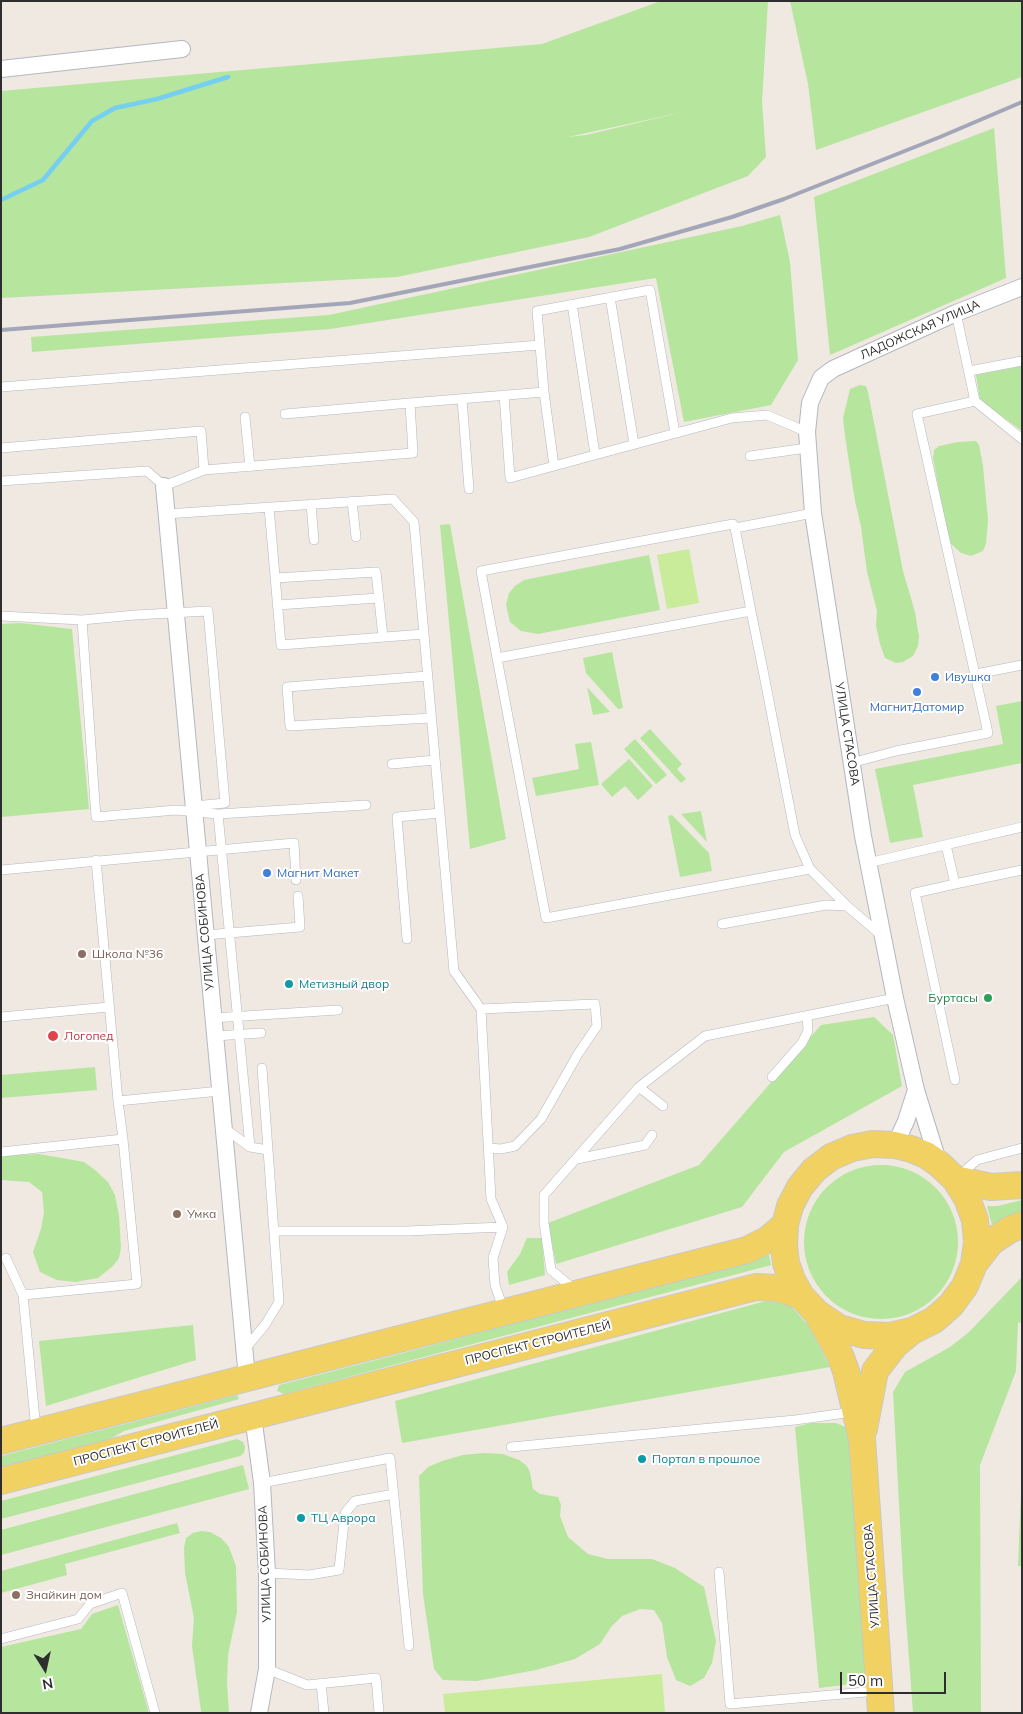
<!DOCTYPE html>
<meta charset="utf-8">
<style>
body{margin:0}
#map{position:relative;width:1023px;height:1714px;overflow:hidden;background:#efe9e1;font-family:Mulish,sans-serif}
canvas{display:block}
.frame{position:absolute;inset:0;border:2px solid #2e2e2e;pointer-events:none}
.north{position:absolute;left:20px;top:1644px;width:50px;height:50px;-webkit-text-stroke:4px #fff;paint-order:stroke;rotate:170deg;font-size:14px;font-weight:700;line-height:20px;text-align:center;color:#2e2e2e}
.north::after{content:'';display:block;margin:auto;width:18px;height:22px;background:#2e2e2e;clip-path:polygon(50% 0,100% 100%,50% 72%,0 100%)}
.scale{position:absolute;left:840px;top:1672px;width:106px;height:22px;box-sizing:border-box;border:2px solid #2e2e2e;border-top:0;padding-left:6px;font-size:15px;line-height:18px;white-space:nowrap;color:#2e2e2e;-webkit-text-stroke:4px #fff;paint-order:stroke}
</style>
<div id="map">
<canvas width="1023" height="1714"></canvas>
<div class="frame"></div>
<div class="north">N</div>
<div class="scale">50 m</div>
</div>
<script>
const c = document.querySelector('canvas').getContext('2d');
c.lineJoin = 'round';
function fill(path, color) { c.fillStyle = color; c.fill(path, 'evenodd'); }
const toPath = rows => new Path2D(rows.map(r => 'M' + r).join(''));
function stroke(path, color, width, dash) { c.strokeStyle = color; c.lineWidth = width; c.lineCap = dash ? 'butt' : 'round'; c.setLineDash(dash || []); c.stroke(path); }
function label(font, color, halo, rows, align = 'center') {
  c.font = font + ' Mulish,sans-serif'; c.lineWidth = 4; c.setLineDash([]); c.textBaseline = 'middle'; c.strokeStyle = halo; c.fillStyle = color; for (const [text, x, y, turn = 0] of rows) {
    c.save(); c.translate(x, y); c.rotate((+turn || 0) * Math.PI / 180); c.textAlign = isNaN(turn) ? turn : align; if (halo) c.strokeText(text, 0, 0); c.fillText(text, 0, 0); c.restore();
  }
}
fill(toPath([
 [661,1,768,1,762,102,766,157,748,176,589,237,397,277,1,298,1,91,542,44],
 [683,112,586,135,568,137],
 [790,1,1022,1,1022,77,816,150,808,84],
 [994,128,1006,278,830,355,814,197],
 [780,215,790,262,798,360,771,405,684,422,656,278,330,329,32,352,31,337,329,315,742,226],
 [1022,366,1022,431,980,400,976,375],
 [860,385,866,386,868,392,903,571,915,612,919,637,918,646,913,656,903,662,896,663,885,658,880,644,876,626,877,611,867,572,861,527,855,501,845,436,843,418,850,389],
 [976,441,979,445,983,466,988,520,986,544,983,551,971,556,961,553,950,543,947,534,933,458,934,450,939,446,958,442],
 [450,524,506,839,470,849,440,525],
 [649,555,660,610,538,634,521,631,510,622,506,605,509,593,515,586,524,580],
 [20,623,72,629,89,809,1,817,1,624],
 [612,652,623,708,618,709,586,673,583,658],
 [587,687,610,712,593,715],
 [1022,701,1022,763,913,785,923,837,890,843,875,769,1003,744,996,706],
 [650,729,682,764,677,769,686,779,681,783,640,738],
 [635,739,667,775,656,784,624,749],
 [591,742,599,785,536,796,532,778,579,769,575,744],
 [629,759,653,786,638,800,625,786,612,797,601,784],
 [701,811,707,842,681,814],
 [672,815,709,853,712,871,680,877,668,816],
 [874,1017,893,1035,902,1086,784,1152,742,1207,556,1264,548,1223,699,1165,821,1025],
 [95,1067,97,1090,1,1098,1,1075],
 [39,1154,84,1162,95,1170,108,1182,115,1195,119,1216,121,1248,119,1258,113,1266,98,1278,75,1282,57,1280,40,1272,33,1252,41,1229,44,1212,42,1192,29,1182,1,1180,1,1156],
 '804 1242a77 77 0 1 1 154 0a77 77 0 1 1-154 0Z',
 [1022,1200,1022,1213,1006,1217,992,1225,987,1206,998,1206],
 [527,1238,542,1238,545,1275,509,1285,507,1272,520,1254],
 [769,1255,771,1265,284,1394,277,1391,279,1385,407,1352],
 [1022,1277,1022,1322,1018,1323,1016,1371,980,1465,981,1713,913,1713,903,1578,893,1392,905,1372,950,1347,968,1333],
 [766,1301,789,1304,808,1325,830,1367,402,1443,395,1401],
 [193,1325,196,1360,46,1406,39,1341],
 [237,1395,239,1399,124,1431,102,1444,1,1470,1,1456],
 [811,1423,836,1423,850,1429,870,1682,819,1688,795,1427],
 [237,1439,243,1442,245,1447,244,1453,240,1456,1,1519,1,1501],
 [484,1453,503,1454,519,1460,526,1465,530,1472,533,1489,540,1494,558,1497,561,1505,560,1516,568,1537,588,1554,608,1559,652,1559,675,1568,704,1587,716,1641,712,1663,704,1678,690,1686,676,1680,667,1657,662,1623,654,1610,640,1609,622,1616,611,1627,600,1644,575,1659,536,1670,477,1681,443,1680,434,1669,423,1594,419,1476,428,1467,442,1461,463,1455],
 [243,1465,249,1489,1,1555,1,1530],
 [1022,1467,1022,1566,1018,1566],
 [177,1523,180,1533,65,1564,67,1575,1,1593,1,1571],
 [201,1531,210,1532,221,1538,229,1547,236,1566,237,1612,228,1655,227,1683,229,1713,202,1713,201,1711,192,1646,194,1618,185,1573,184,1548,186,1538,193,1533],
 [118,1605,149,1713,1,1713,1,1647,81,1629,92,1614]
]), '#b6e59e');
fill(toPath([
 [689,549,699,603,667,609,657,555],
 [662,1674,665,1713,445,1713,443,1694]
]), '#c9ec9a');
stroke(toPath([
 [1,200,43,180,92,121,115,108,157,99,228,77]
]), '#75cff0', 4.5);
const lane = toPath([
 [610,297,634,444],
 [572,304,595,454],
 [969,371,1022,361],
 [1,387,540,345],
 [544,392,537,311,650,290,675,433],
 [504,395,510,478,554,466],
 [462,399,469,489],
 [975,401,1022,439],
 [285,414,410,403],
 [245,417,250,467],
 [1,448,201,431,204,470],
 [750,456,807,448],
 [1,481,147,471,164,486,204,470,413,453,410,403,544,392,554,466,732,418,767,415,807,432],
 [352,501,356,537],
 [311,504,314,540],
 [269,507,281,645,424,634],
 [166,514,393,499,414,522,454,971,481,1009,491,1199,503,1227,493,1258,495,1285,504,1311],
 [735,528,813,513],
 [275,578,376,572,383,637],
 [278,605,378,598],
 [751,611,497,658,481,571,733,524,735,528,743,569,751,611,764,675,795,835,810,869,847,906,881,935],
 [1,616,82,620,135,615,208,611,225,803,194,806],
 [82,620,96,817,176,810,218,814,366,805],
 [497,658,546,918,810,869],
 [976,674,1022,665],
 [427,676,287,687,290,726,431,718],
 [851,763,896,751,988,733,917,414,975,401,956,313],
 [392,764,435,760],
 [218,814,250,1147],
 [946,845,955,884,915,893,955,1080],
 [96,860,118,1101],
 [868,863,1022,827],
 [1,870,294,843,296,880],
 [955,884,1022,870],
 [722,924,826,905,847,906],
 [206,935,300,927,298,896],
 [407,939,397,817,440,813],
 [481,1009,595,1004,597,1026,578,1054,541,1119,515,1146,501,1149,489,1148],
 [1,1017,109,1007],
 [213,1018,338,1010],
 [215,1036,261,1033],
 [262,1068,268,1150],
 [772,1077,802,1043,808,1031,807,1016],
 [639,1087,663,1106],
 [224,1128,250,1147,268,1150,279,1302,265,1325,244,1350],
 [1,1152,123,1139,118,1101,220,1091],
 [577,1159,645,1145,652,1135],
 [960,1175,977,1160,1022,1148],
 [274,1231,407,1231,503,1227],
 [6,1258,23,1295],
 [574,1289,551,1270,544,1223,544,1195,639,1087,705,1036,895,998],
 [36,1430,23,1295,137,1284,123,1139],
 [511,1447,795,1420,853,1412],
 [262,1483,390,1458,409,1646],
 [719,1572,730,1704,877,1691],
 [267,1573,309,1575,339,1570,345,1513,355,1501,394,1494],
 [1,1639,78,1619,90,1604,122,1593,155,1713],
 [267,1669,307,1685,376,1678,379,1713],
 [321,1683,324,1713]
]);
const street = toPath([
 [1,69,182,49],
 [164,486,247,1378],
 [895,1145,906,1121,916,1090],
 [939,1164,916,1090,895,998,863,836,813,513,807,432,810,403,821,378,833,369,956,313,1022,287],
 [253,1416,262,1483,267,1573,267,1669,259,1713]
]);
const primary = toPath([
 [955,1179,967,1198,975,1220,977,1242,974,1264],
 [1022,1185,991,1187,955,1179,939,1164,926,1155,911,1149,895,1145,873,1144,852,1148,831,1157,814,1170,800,1187,790,1206,785,1225,784,1246,786,1263,792,1280,801,1296,817,1313,839,1328,864,1335,890,1336,912,1331,934,1320,951,1305,965,1286,974,1264,991,1242,1009,1230,1022,1225],
 [818,1315,840,1355,846,1371,862,1439,881,1713],
 [864,1429,875,1371,895,1345,912,1331],
 [1,1441,747,1250,767,1240,785,1225],
 [1,1481,756,1287,777,1288,801,1296]
]);
stroke(lane, '#b4b7c1', 10);
stroke(street, '#b4b7c1', 18);
stroke(primary, '#c9c9c9', 28);
stroke(lane, '#fff', 9);
stroke(street, '#fff', 16);
stroke(primary, '#f2d163', 26);
stroke(toPath([
 [1,330,350,303,620,249,732,217,784,199,940,137,1022,102]
]), '#a3a6b8', 4);
for (const [x, y, r, color] of [
 [935,677,5,"#3f7fe0"],
 [917,692,5,"#3f7fe0"],
 [267,873,5,"#3f7fe0"],
 [82,954,5,"#8d6e63"],
 [289,984,5,"#0f9aa8"],
 [988,998,5,"#2e9e5b"],
 [53,1036,6,"#e0444e"],
 [177,1214,5,"#8d6e63"],
 [642,1459,5,"#0f9aa8"],
 [301,1518,5,"#0f9aa8"],
 [16,1595,5,"#8d6e63"]
]) { const dot = new Path2D(); dot.arc(x, y, r, 0, 2 * Math.PI); c.fillStyle = color; c.fill(dot); stroke(dot, '#fff', 2); }
label('12px', '#2e2e2e', '#fff', [
 ["ЛАДОЖСКАЯ УЛИЦА",920,330,-24],
 ["УЛИЦА СТАСОВА",847,734,81],
 ["УЛИЦА СОБИНОВА",205,932,-95],
 ["ПРОСПЕКТ СТРОИТЕЛЕЙ",538,1343,-14],
 ["ПРОСПЕКТ СТРОИТЕЛЕЙ",146,1443,-15],
 ["УЛИЦА СОБИНОВА",265,1564,-92],
 ["УЛИЦА СТАСОВА",872,1576,-94]
]);
label('12px', '#366cbe', '#fff', [
 ["Ивушка",945,677],
 ["МагнитДатомир",917,707,"center"],
 ["Магнит Макет",277,873]
], 'left');
label('12px', '#785e54', '#fff', [
 ["Школа №36",92,954],
 ["Умка",187,1214],
 ["Знайкин дом",26,1595]
], 'left');
label('12px', '#0d838f', '#fff', [
 ["Метизный двор",299,984],
 ["Портал в прошлое",652,1459],
 ["ТЦ Аврора",311,1518]
], 'left');
label('12px', '#27864d', '#fff', [
 ["Буртасы",978,998]
], 'right');
label('12px', '#be3a42', '#fff', [
 ["Логопед",64,1036]
], 'left');
</script>
